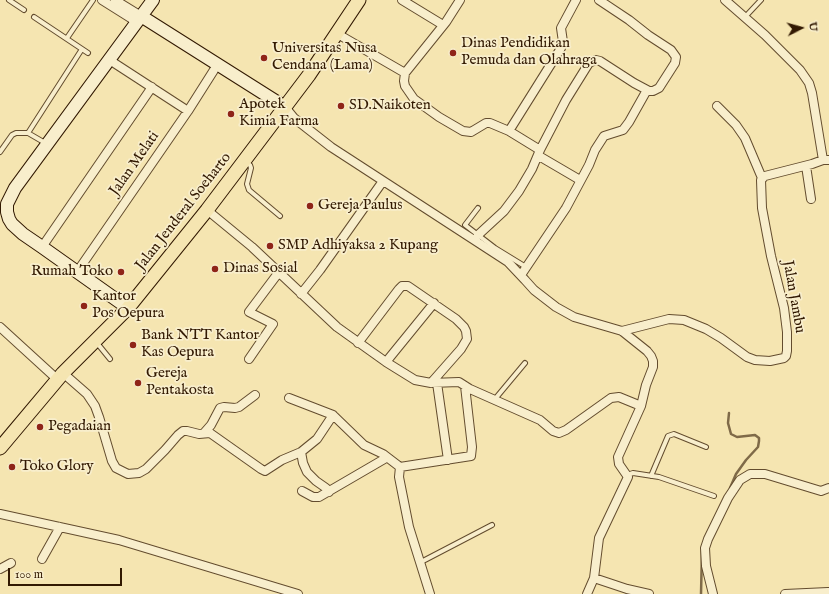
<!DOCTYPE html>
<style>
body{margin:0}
#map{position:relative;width:829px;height:594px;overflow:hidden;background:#f5e5b1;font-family:"IM FELL English",serif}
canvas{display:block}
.north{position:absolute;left:781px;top:8px;width:40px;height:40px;-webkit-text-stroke:3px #f8eecc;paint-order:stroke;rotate:84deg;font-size:11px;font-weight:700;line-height:16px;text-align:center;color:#321902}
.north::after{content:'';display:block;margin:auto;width:14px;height:18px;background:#321902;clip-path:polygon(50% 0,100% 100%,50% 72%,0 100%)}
.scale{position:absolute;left:8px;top:568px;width:114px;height:18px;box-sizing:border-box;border:2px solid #321902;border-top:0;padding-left:5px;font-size:12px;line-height:14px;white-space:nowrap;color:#321902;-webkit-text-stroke:3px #f8eecc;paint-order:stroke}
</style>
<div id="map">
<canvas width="829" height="594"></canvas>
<div class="north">U</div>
<div class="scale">100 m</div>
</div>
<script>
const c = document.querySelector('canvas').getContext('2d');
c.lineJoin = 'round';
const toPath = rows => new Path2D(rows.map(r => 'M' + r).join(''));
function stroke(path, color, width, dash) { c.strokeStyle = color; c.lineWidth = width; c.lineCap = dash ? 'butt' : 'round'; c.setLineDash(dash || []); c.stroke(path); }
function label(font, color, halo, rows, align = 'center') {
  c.font = font + ' "IM FELL English",serif'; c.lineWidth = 3.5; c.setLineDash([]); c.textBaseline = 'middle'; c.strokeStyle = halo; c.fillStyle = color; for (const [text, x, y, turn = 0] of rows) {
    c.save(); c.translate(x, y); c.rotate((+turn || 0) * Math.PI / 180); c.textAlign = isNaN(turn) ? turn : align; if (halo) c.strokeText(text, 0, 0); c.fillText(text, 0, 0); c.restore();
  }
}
stroke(toPath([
 [729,413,728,423,731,434,737,437,755,435,759,438,759,441,758,447,746,460,736,474,730,488],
 [701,594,702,551]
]), '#7f6a48', 2.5);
const lane = toPath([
 [9,0,24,10],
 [34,17,88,53],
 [745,17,761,0],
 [67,38,93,0],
 [28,133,82,49],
 [0,152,12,135,16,133,28,133,47,144],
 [246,162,250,165,251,168,247,184,249,190,280,216],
 [478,208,465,225,495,248,526,267],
 [97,343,110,359],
 [495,399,525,363],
 [627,475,633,473,659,477,714,496],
 [651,476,668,436,674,434,706,447],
 [421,562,492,525]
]);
const street = toPath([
 [102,0,137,22],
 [115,0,141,16],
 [402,0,443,25],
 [725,0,765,35,800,70,809,83,812,93,823,160,829,160],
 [336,33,405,73,446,22,460,0],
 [108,59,188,111],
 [405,73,404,81,405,86,414,99,439,117,463,131,471,132,486,123,490,123,509,131,540,150],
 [717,106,736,125,745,138,762,178],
 [509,131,561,48,563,42,561,28,576,0],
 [539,156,580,180],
 [806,166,811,199],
 [207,210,252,247,337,327,386,362,415,380,431,383,459,382,470,389,540,420,553,431,559,433,566,430,611,398,619,397,641,406,646,385,653,367,653,361,651,356,647,351,622,331,574,317,556,307,534,290,525,280,508,262,331,147,294,118,285,107],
 [478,235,504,211,519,191,532,169,540,150,566,100,589,63,596,60,600,61,634,83,649,91,653,91,659,88,675,63,676,57,671,50,648,35,629,20,599,0],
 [42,247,152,87],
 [77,272,188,111,214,70],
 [521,275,566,208,589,165,595,150,604,136,623,130,629,122,647,90],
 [301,294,320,270,383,181],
 [0,327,58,380],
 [622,331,669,319,684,320,706,329,721,338,747,357,755,360,770,361,784,358,786,356,787,351,787,332,784,308,771,256,762,208,761,180,765,176,812,164,823,160],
 [358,343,399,289,402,286,408,286,456,319,464,327,466,331,467,339,461,349,431,383],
 [249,359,273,324,249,312,279,272],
 [386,362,434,303],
 [63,373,87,394,95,406,99,417,112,461,116,468,128,474,139,473,146,469,165,450,178,435,183,431,187,431,199,434,210,433,261,469,265,471,282,460,301,452,317,439,333,415],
 [437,383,448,460],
 [289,398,333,415,364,445,383,454,400,467,399,477,409,527,430,594],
 [204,433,211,425,220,408,224,407,235,408,239,407,255,395],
 [301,452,303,463,307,472,316,481,326,488,329,492],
 [400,467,471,456,472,447,465,386],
 [302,491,313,497,319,497,386,458],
 [0,514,119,540,298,594],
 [42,559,60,527],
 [0,569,11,563],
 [594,578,627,589,649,594],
 [587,594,594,578,599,538,628,477,619,464,618,457,641,406],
 [713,594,706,566,705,548,708,539,728,498,740,480,750,474,765,474,821,491,829,488],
 [785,594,828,592]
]);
const secondary = toPath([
 [141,16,285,107],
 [128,308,42,247,23,234,12,224,9,219,7,212,7,204,15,188,153,0]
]);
const primary = toPath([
 [0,448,63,373,128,308,207,210,309,75,359,0]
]);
stroke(lane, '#634c2e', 6);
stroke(street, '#634c2e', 10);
stroke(secondary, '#321902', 14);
stroke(primary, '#321902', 15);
stroke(lane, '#f8eecc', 4);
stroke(street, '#f8eecc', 8);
stroke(secondary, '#f8eecc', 12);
stroke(primary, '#f5e5b1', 13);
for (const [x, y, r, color] of [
 [453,53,4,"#8f2418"],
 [264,58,4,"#8f2418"],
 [341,106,4,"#8f2418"],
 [231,114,4,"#8f2418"],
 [310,206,4,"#8f2418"],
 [270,246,4,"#8f2418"],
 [215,269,4,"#8f2418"],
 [121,272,4,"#8f2418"],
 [84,306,4,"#8f2418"],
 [133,345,4,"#8f2418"],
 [138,383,4,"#8f2418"],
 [40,427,4,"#8f2418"],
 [12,467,4,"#8f2418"]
]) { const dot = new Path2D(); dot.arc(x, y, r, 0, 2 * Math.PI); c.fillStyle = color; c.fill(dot); stroke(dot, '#f8eecc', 1.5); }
label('15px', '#321902', '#f8eecc', [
 ["Dinas Pendidikan",461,44],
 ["Pemuda dan Olahraga",461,61],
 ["Universitas Nusa",272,49],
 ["Cendana (Lama)",272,66],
 ["Apotek",239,105],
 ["Kimia Farma",239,122],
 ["SD.Naikoten",349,106],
 ["Gereja Paulus",318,206],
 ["SMP Adhiyaksa 2 Kupang",278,246],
 ["Dinas Sosial",223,269],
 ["Rumah Toko",113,272,"right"],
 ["Kantor",92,297],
 ["Pos Oepura",92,314],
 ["Bank NTT Kantor",141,336],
 ["Kas Oepura",141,353],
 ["Gereja",146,374],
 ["Pentakosta",146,391],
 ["Pegadaian",48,427],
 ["Toko Glory",20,467]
], 'left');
label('15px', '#321902', '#f8eecc', [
 ["Jalan Melati",135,164,-55],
 ["Jalan Jenderal Soeharto",184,212,-52],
 ["Jalan Jambu",793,297,80]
]);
</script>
